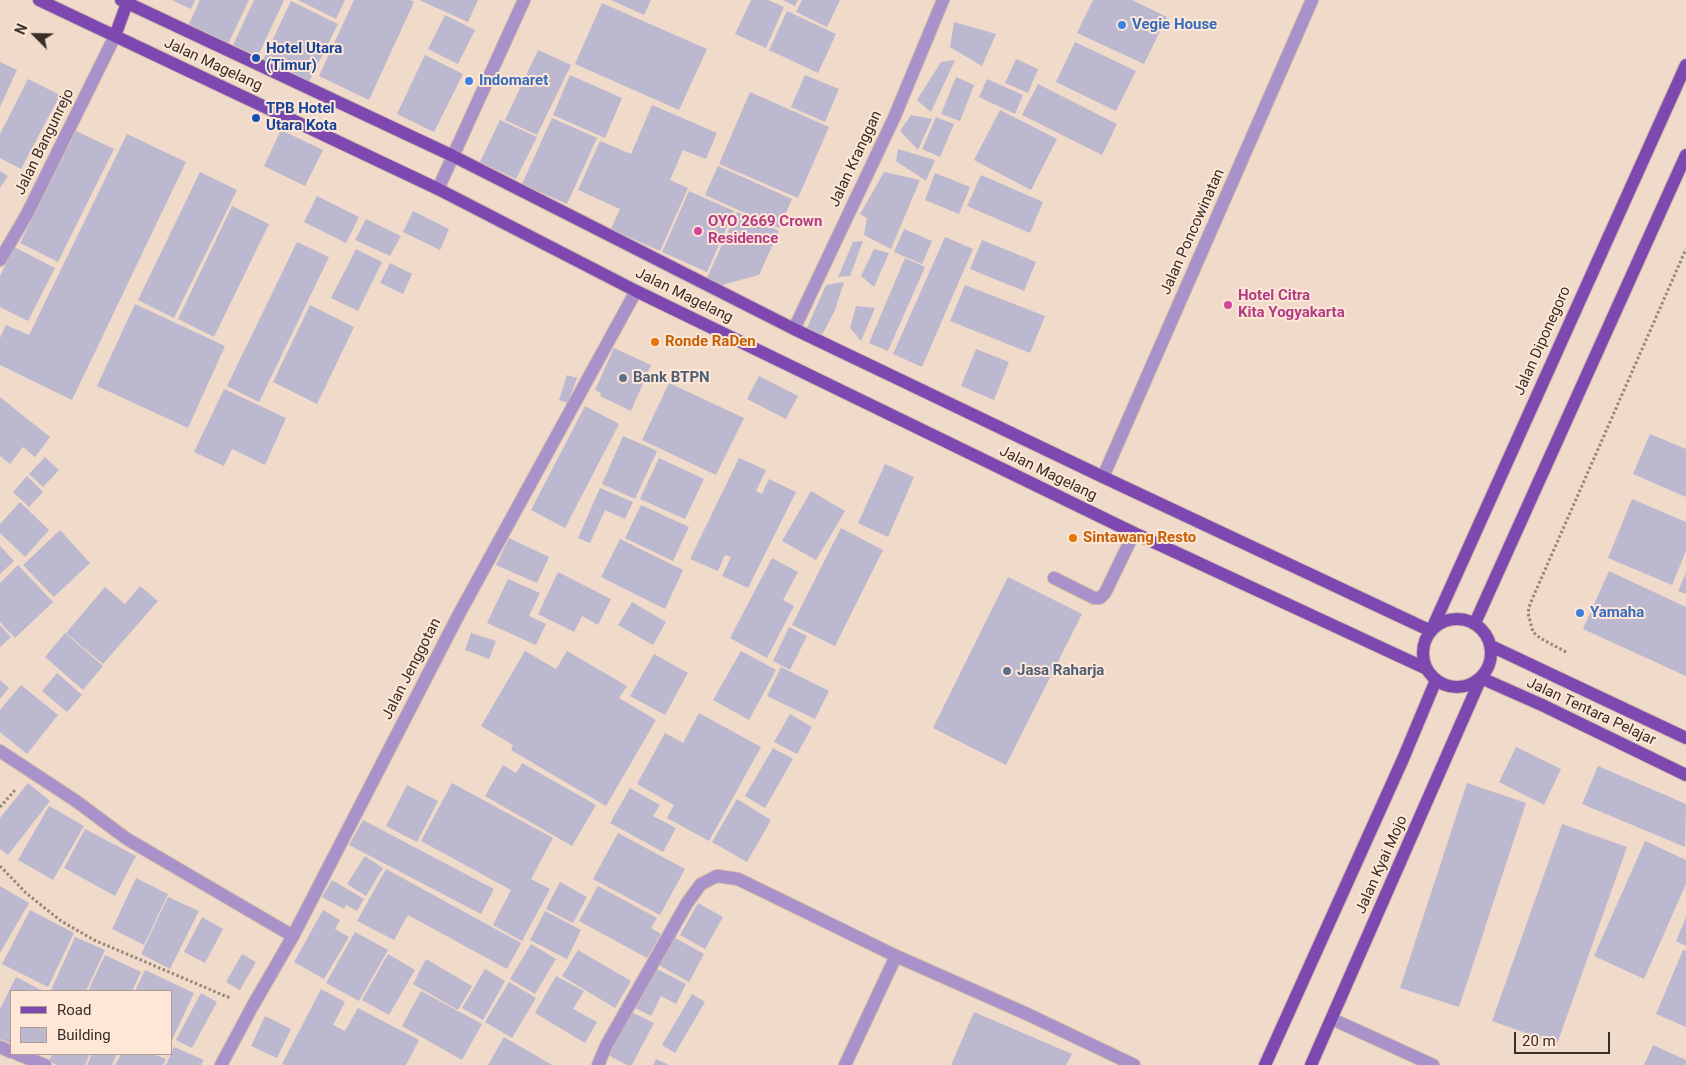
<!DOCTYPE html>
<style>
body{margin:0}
#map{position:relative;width:1686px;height:1065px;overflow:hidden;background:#f0dac9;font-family:Roboto,sans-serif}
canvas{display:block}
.legend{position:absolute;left:10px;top:990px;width:162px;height:65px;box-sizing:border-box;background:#fee7d6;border:1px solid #ae9d90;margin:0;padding:6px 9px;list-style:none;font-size:15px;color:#362e27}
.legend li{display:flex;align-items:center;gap:10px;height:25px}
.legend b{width:25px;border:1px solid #ae9d90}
.north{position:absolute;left:10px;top:10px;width:50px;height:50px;-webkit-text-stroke:4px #fee7d6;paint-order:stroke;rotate:293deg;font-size:14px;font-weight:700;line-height:20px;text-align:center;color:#362e27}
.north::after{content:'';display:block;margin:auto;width:18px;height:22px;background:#362e27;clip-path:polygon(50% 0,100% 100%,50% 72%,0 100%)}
.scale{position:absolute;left:1514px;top:1032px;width:96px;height:22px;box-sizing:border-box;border:2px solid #362e27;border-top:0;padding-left:6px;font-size:15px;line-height:18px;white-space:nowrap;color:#362e27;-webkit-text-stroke:4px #fee7d6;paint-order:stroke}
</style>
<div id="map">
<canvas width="1686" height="1065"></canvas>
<ul class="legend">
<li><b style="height:6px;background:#7d49b1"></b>Road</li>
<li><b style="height:14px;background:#bcb8d0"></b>Building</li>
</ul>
<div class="north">N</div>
<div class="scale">20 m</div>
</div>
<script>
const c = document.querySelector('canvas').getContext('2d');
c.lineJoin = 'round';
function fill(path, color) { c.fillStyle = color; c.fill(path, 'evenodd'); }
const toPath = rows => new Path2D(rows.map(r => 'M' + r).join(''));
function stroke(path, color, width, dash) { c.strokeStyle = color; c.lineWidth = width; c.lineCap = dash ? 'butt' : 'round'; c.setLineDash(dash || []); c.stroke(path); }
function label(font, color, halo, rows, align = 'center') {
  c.font = font + ' Roboto,sans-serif'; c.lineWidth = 4; c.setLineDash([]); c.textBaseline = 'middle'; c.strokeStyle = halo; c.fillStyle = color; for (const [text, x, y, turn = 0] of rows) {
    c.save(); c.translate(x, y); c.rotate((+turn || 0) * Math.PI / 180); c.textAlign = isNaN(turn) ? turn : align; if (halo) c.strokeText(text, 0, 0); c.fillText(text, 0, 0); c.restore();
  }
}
fill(toPath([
 [172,0,195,0,191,9],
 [200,0,249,0,227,46,187,28],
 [254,0,284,0,258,56,233,45],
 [298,0,345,0,336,19],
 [354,0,410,0,414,2,369,100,319,76],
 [419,0,478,0,468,22],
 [611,0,651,0,644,15],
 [751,0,768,0,784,7,766,48,735,34],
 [783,0,798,0,795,6],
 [802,0,840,0,827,27,796,12],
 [1093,0,1132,0,1167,17,1144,64,1077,33],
 [291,1,338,24,307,86,261,64],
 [602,3,707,49,679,110,575,64],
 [787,11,836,34,818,73,769,50],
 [445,15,475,30,458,64,428,49],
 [954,22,996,34,982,66,950,47],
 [1075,42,1136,71,1116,111,1056,82],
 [538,50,571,65,537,135,505,120],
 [425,55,463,74,434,132,397,114],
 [1016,59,1038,69,1028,93,1005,83],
 [955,60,931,112,917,100,941,62],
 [0,62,17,70,0,107],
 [570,75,622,98,605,138,553,115],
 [805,75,839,89,825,122,791,107],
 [956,77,974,85,960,121,941,114],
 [28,79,60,95,21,169,0,158,0,134],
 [987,79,1023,95,1015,114,979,97],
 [1038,84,1117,124,1102,155,1022,115],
 [750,92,829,127,798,198,719,164],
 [652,105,717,133,706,159,683,150,670,180,688,188,660,251,611,229,620,209,578,190,600,141,631,154],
 [1000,110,1057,139,1031,190,974,160],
 [911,115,932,119,918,150,900,131],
 [936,117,954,124,940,157,922,149],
 [552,118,597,138,567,204,522,184],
 [500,120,537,137,516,179,480,162],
 [281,130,323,150,305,186,264,166],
 [76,131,114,149,58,262,20,243],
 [127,134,186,162,72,400,0,365,0,338,6,325,29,335],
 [898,149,935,160,926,181,896,161],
 [718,166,792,199,779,228,705,195],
 [0,171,8,176,0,188],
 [200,172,237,190,174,318,138,300],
 [884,172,920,180,891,249,864,235,867,218,860,214],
 [935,173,970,187,959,214,925,200],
 [981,175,1043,202,1030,233,967,206],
 [689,191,734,211,707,272,662,252],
 [317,196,359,217,346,243,304,222],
 [232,206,269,224,214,337,178,319],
 [413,211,449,229,440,250,403,232],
 [737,212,779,231,759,275,718,286,706,280],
 [366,219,401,236,390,256,355,240],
 [904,229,932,241,922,264,894,252],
 [945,237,973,249,922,367,893,354],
 [982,240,1036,262,1024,291,970,269],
 [863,241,850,276,838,277,853,242],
 [297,242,329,257,259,402,227,386],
 [14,247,55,268,28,321,0,307,0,276],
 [356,249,382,262,358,311,331,298],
 [874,249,889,253,874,287,861,276],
 [905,258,925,267,888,351,869,343],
 [390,263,412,274,403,294,380,283],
 [844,282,835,310,822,335,807,328,826,285],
 [965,285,1045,316,1030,353,950,321],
 [135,304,225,346,188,428,97,386],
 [310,305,354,327,317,404,273,382],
 [856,306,875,308,861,341,850,328],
 [614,348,651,365,631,411,600,396,601,393,595,390],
 [976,349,1009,362,994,400,961,386],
 [567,375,577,378,568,403,559,400],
 [759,376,798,396,786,419,747,399],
 [669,383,744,418,716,475,642,440],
 [224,389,286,418,265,465,232,449,224,466,194,452],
 [0,397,50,437,35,457,23,447,10,464,0,456],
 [585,406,619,424,565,528,531,510],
 [1650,434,1686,449,1686,497,1633,474],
 [623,436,657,451,635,499,602,484],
 [45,457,59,470,43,487,29,474],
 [659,458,704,479,685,519,640,499],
 [739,458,766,470,756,491,762,494,769,479,796,492,748,588,722,576,731,557,725,555,718,571,690,559],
 [885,464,914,477,888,537,858,523],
 [27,476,43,492,29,507,13,492],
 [600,488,633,502,625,519,605,510,590,543,578,538],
 [811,491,845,511,816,560,782,541],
 [1632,499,1686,522,1686,551,1672,585,1608,558],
 [20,502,49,530,25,557,0,533,0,524],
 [641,505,689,527,673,561,625,538],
 [841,528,883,550,835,646,792,625],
 [60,530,90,563,54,597,23,565],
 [509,538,549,557,537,583,496,565],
 [620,539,683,570,665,609,601,577],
 [0,546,14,561,0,574],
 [772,558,798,572,783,600,794,606,767,658,730,638],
 [18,565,53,602,15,638,0,622,0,583],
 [1609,571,1686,607,1686,676,1583,629],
 [558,572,611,599,598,625,582,616,574,632,538,614],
 [1686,573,1686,594,1678,591],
 [1008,577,1082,614,1006,765,933,728],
 [508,579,540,593,529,616,546,624,536,645,487,623],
 [140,586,158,601,103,664,66,633,105,587,125,604],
 [632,602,666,622,653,645,618,625],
 [0,625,11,637,0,647],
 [789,627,807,636,790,670,773,661],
 [65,633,103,666,83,690,45,657],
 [471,633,496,641,489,659,465,650],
 [525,651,556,669,567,651,627,686,619,698,656,720,606,806,511,750,513,745,481,726],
 [741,651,776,670,749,720,713,700],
 [654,654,688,673,665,715,630,696],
 [781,667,829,691,815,719,767,696],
 [57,673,82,695,67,712,42,691],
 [0,680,9,688,0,699],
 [21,685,58,715,27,754,0,732,0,710],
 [699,713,761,747,709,841,667,818,674,805,637,784,665,733,683,743],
 [790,714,812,727,797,754,774,742],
 [1516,747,1561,769,1544,805,1499,782],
 [773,748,793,759,765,808,745,796],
 [522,763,596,805,572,846,485,796,503,765,516,773],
 [1598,766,1686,804,1685,847,1582,804],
 [28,783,50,801,8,855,0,849,0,818],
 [452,783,553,838,531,879,550,889,522,941,493,925,511,890,421,841],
 [1467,783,1526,803,1459,1007,1400,988],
 [407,785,438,801,417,842,386,826],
 [630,788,660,805,653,816,676,828,663,852,610,823],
 [737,799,771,820,747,862,712,842],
 [49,806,84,826,53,880,18,860],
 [363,820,494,889,481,914,349,845],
 [1562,824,1627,847,1557,1044,1492,1021],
 [85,829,136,856,115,896,64,868],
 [618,833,685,869,660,915,593,879],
 [1645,841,1686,860,1686,884,1644,979,1594,956],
 [365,856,383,868,366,896,347,884],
 [386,869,521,943,507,969,408,915,394,940,357,921],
 [136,878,168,894,144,945,112,929],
 [332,880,364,899,357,911,346,905,344,909,322,897],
 [560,882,587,897,573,923,546,909],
 [0,886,29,903,0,953],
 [598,886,657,918,651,928,661,934,647,958,579,921],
 [168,897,199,911,170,969,141,954],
 [698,903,723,917,705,949,680,935],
 [30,910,74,933,48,987,2,964],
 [323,910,340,920,335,929,349,937,324,979,294,962],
 [545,911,581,930,567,959,530,940],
 [202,917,223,929,205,963,184,952],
 [1686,917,1686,946,1676,941],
 [355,932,388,950,359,1001,326,983],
 [670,935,704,954,689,982,655,963],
 [75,937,105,950,86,991,54,991,51,990],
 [531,944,556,959,535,994,510,979],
 [578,950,631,981,615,1008,562,976],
 [1683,950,1686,951,1686,1027,1656,1014],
 [242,954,256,962,240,990,226,982],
 [388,954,415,970,389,1015,362,1000],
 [105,955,141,972,132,991,88,991],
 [426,959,472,986,458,1010,413,984],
 [653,967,686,984,676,1004,661,996,651,1016,633,1007],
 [485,969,505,981,483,1020,462,1008],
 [145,970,194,993,171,1042,171,991,135,991],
 [556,976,584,991,573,1009,597,1022,585,1043,535,1013],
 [16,977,43,991,11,991,11,1044,0,1039,0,1009],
 [509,982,536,998,512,1038,485,1022],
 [321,989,345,1002,333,1025,345,1031,358,1008,419,1040,406,1065,285,1065,282,1064],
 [421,991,482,1024,462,1060,402,1026],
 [201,993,217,1002,192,1048,176,1040],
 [692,994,705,1002,675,1053,662,1045],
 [631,1012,654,1023,632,1065,627,1065,608,1055],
 [974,1012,1072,1054,1066,1065,951,1065],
 [265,1016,291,1029,277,1058,251,1046],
 [504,1037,552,1065,488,1065],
 [1653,1045,1686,1060,1686,1065,1644,1065],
 [174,1047,204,1060,201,1065,166,1065],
 [52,1054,90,1054,85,1065,57,1065,49,1061],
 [92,1054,117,1054,112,1065,87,1065],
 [121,1054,153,1054,166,1059,163,1065,115,1065],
 [656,1059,669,1065,653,1065]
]), '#bcb8d0');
const minor = toPath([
 [438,189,524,0],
 [0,260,27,214,115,36],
 [794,329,894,118,943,0],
 [1103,477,1312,0],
 [1054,578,1094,598,1100,598,1105,593,1134,533],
 [0,751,76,801,127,839,293,936],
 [1332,1019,1433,1065],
 [0,1047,11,1052],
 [17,1054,45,1065],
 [221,1065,252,1007,293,936,459,614,636,291],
 [598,1065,606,1046,687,903,701,884,717,876,738,879,896,956,1027,1014,1134,1065],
 [845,1065,896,956]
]);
const major = toPath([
 [39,0,438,189,636,291,1134,533,1427,669],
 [121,0,453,156,794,329,1103,477,1431,631],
 [115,36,127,3],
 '1423 653a34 34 0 1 1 68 0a34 34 0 1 1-68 0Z',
 [1475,623,1686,155],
 [1431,631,1686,65],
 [1491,646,1686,738],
 [1481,678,1542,705,1686,775],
 [1265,1065,1403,759,1436,680],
 [1311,1065,1481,678]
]);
stroke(minor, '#cbb8a9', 14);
stroke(major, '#cbb8a9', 14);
stroke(toPath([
 [1566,652,1540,638,1533,632,1528,613,1530,604,1686,249],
 [0,807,16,789],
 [0,866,26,893,61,921,94,940,230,998]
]), '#95867a', 3, [2.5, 2.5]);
stroke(minor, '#a991c9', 12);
stroke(major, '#7d49b1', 12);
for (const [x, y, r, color] of [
 [1122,25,5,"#3f7fe0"],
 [256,58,5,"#1a4fb4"],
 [469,81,5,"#3f7fe0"],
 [256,118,5,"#1a4fb4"],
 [698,231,5,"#d1479c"],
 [1228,305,5,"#d1479c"],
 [655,342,5,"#e8710a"],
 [623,378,5,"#5c6f8a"],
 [1073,538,5,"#e8710a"],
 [1580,613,5,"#3f7fe0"],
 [1007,671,5,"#5c6f8a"]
]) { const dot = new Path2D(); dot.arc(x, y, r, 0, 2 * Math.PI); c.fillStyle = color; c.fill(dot); stroke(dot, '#fee7d6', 2); }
label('bold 15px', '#366cbe', '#fee7d6', [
 ["Vegie House",1132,25],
 ["Indomaret",479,81],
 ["Yamaha",1590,613]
], 'left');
label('bold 15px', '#164399', '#fee7d6', [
 ["Hotel Utara",266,49],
 ["(Timur)",266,66],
 ["TPB Hotel",266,109],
 ["Utara Kota",266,126]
], 'left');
label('15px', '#362e27', '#fee7d6', [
 ["Jalan Magelang",213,65,25],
 ["Jalan Bangunrejo",45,142,-64],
 ["Jalan Kranggan",856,159,-65],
 ["Jalan Poncowinatan",1193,232,-66],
 ["Jalan Magelang",684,296,26],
 ["Jalan Diponegoro",1543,341,-66],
 ["Jalan Magelang",1048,474,26],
 ["Jalan Jenggotan",412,669,-63],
 ["Jalan Tentara Pelajar",1591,712,25],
 ["Jalan Kyai Mojo",1382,865,-66]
]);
label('bold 15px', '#b23c85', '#fee7d6', [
 ["OYO 2669 Crown",708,222],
 ["Residence",708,239],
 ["Hotel Citra",1238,296],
 ["Kita Yogyakarta",1238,313]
], 'left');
label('bold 15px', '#c56008', '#fee7d6', [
 ["Ronde RaDen",665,342],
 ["Sintawang Resto",1083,538]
], 'left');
label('bold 15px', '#4e5e75', '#fee7d6', [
 ["Bank BTPN",633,378],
 ["Jasa Raharja",1017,671]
], 'left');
</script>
